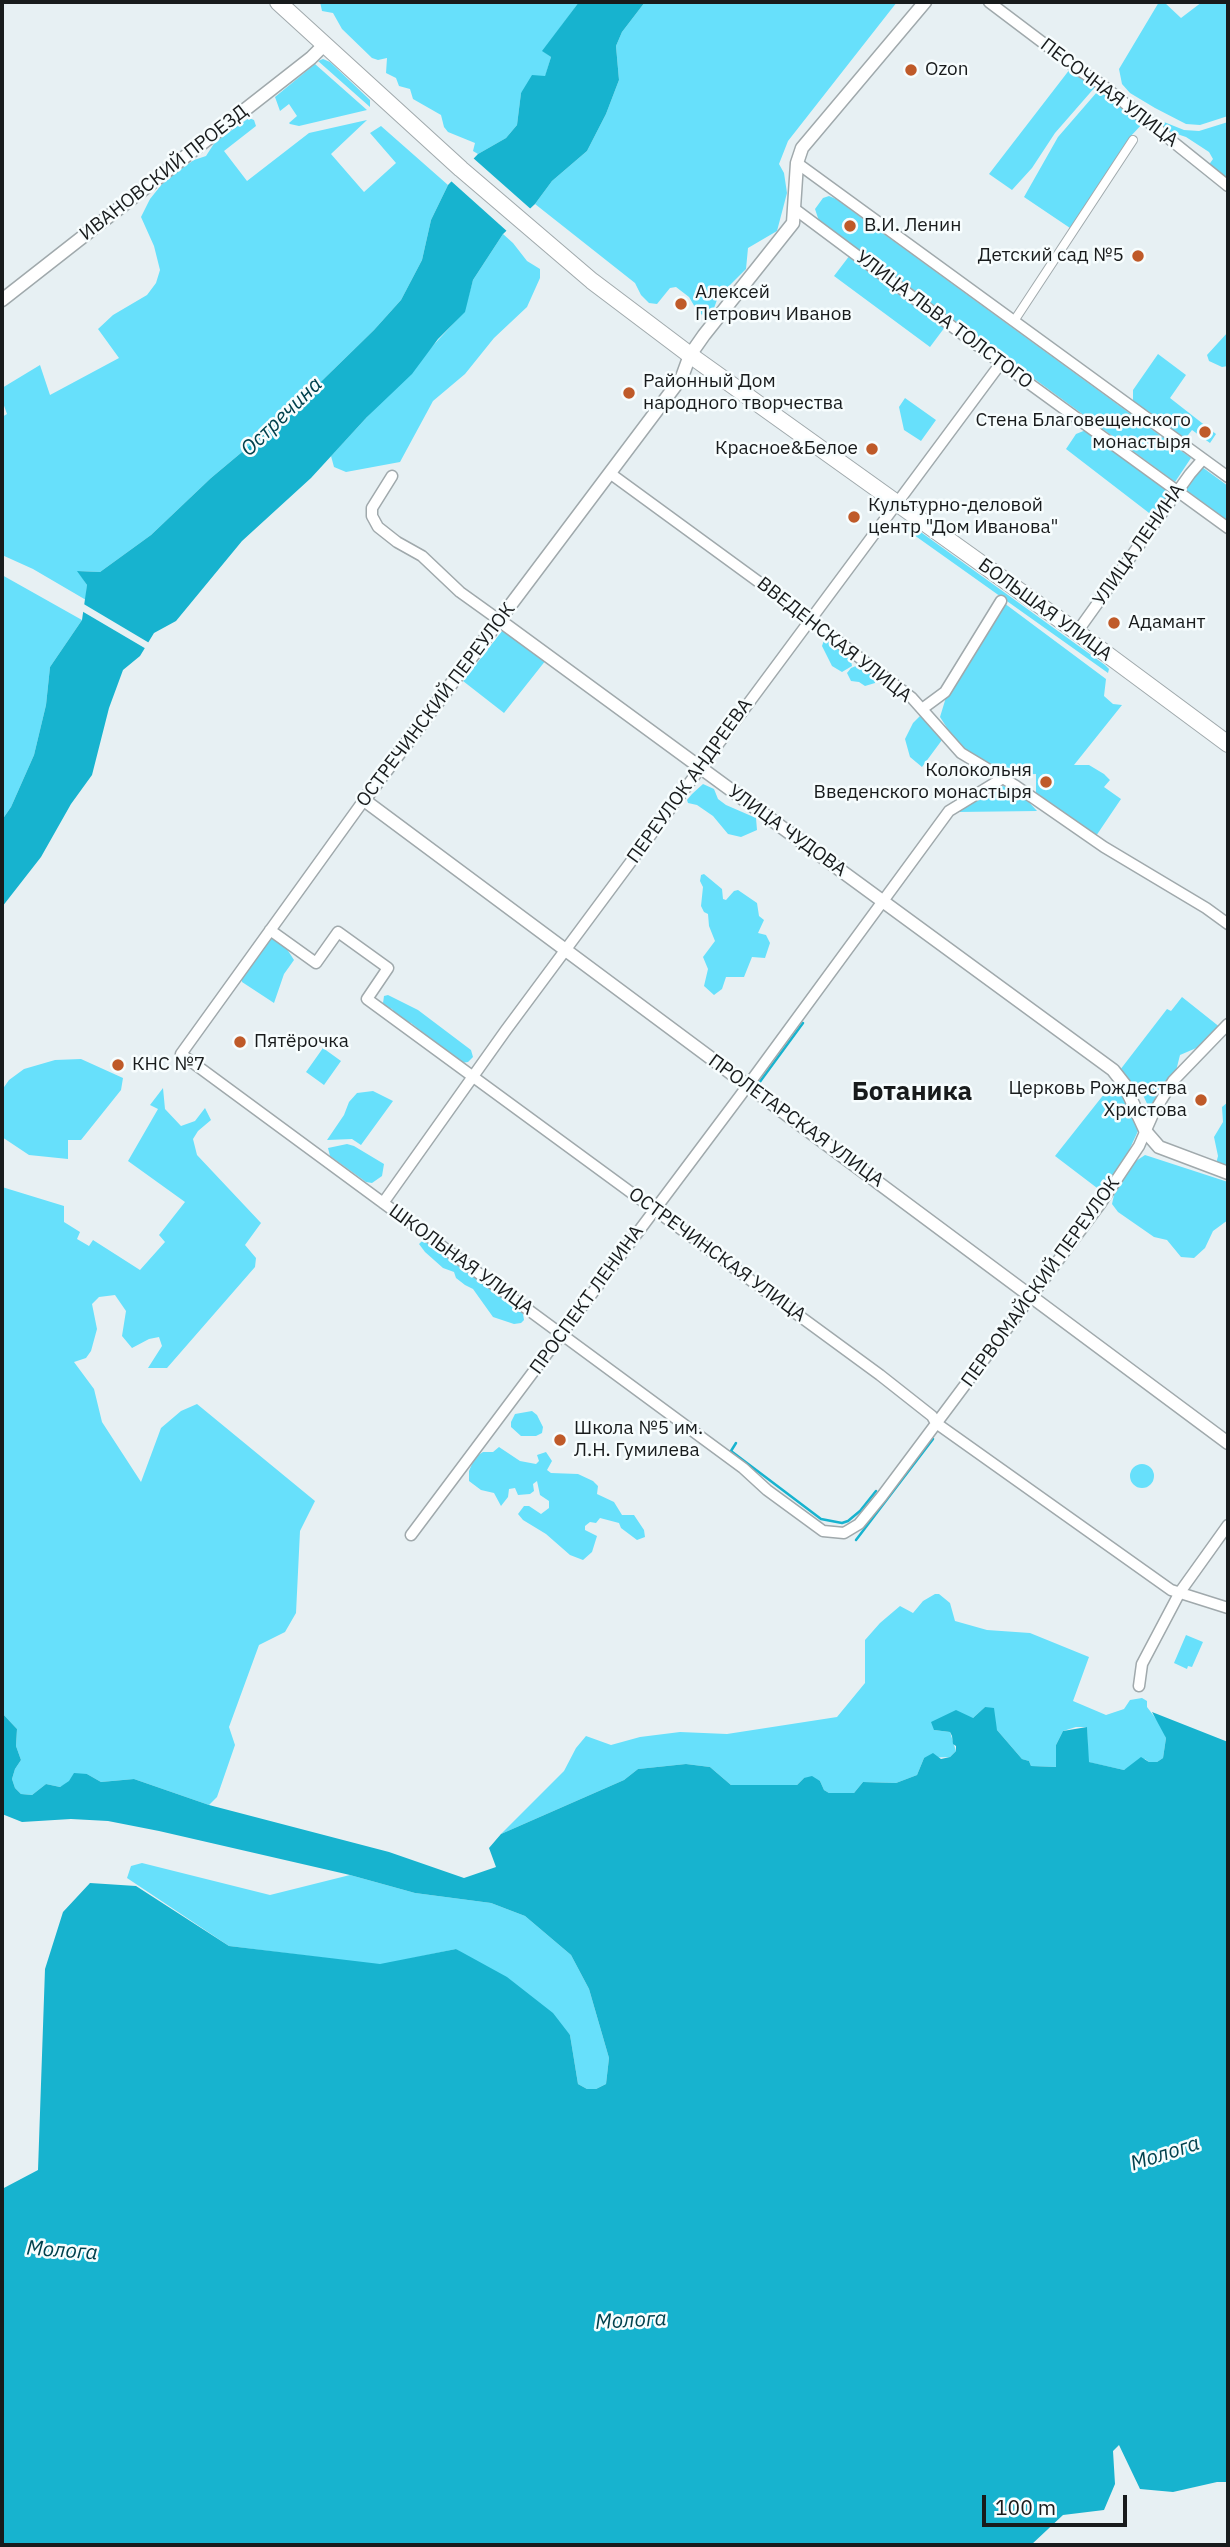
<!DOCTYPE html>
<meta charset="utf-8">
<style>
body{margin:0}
#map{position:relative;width:1230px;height:2547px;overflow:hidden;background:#e7f0f3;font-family:"IBM Plex Sans",sans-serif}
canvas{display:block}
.frame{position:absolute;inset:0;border:4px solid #181b1c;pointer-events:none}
.scale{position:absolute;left:982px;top:2495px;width:145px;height:32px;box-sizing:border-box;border:4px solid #181b1c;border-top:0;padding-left:9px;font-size:21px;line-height:24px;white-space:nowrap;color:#181b1c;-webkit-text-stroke:5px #f7fdfe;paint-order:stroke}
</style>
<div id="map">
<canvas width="1230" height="2547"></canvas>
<div class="frame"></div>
<div class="scale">100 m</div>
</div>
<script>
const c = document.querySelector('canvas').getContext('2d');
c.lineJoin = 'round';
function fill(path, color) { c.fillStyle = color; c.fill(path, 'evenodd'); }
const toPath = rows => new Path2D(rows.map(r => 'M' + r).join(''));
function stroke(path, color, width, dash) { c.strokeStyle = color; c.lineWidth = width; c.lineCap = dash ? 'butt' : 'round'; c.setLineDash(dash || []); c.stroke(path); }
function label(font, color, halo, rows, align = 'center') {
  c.font = font + ' "IBM Plex Sans",sans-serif'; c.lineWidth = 5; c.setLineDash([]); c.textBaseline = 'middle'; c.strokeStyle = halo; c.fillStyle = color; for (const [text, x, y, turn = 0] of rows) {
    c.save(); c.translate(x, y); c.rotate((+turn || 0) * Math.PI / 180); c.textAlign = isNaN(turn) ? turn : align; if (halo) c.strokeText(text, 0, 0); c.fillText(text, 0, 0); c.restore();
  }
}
fill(toPath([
 [320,2,579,2,543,51,551,57,545,77,521,93,517,125,506,138,478,154,473,151,475,143,448,132,444,127,441,115,413,99,410,89,399,86,396,78,386,73,387,58,378,60,372,58,342,29,333,13,322,11],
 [645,2,897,2,788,141,779,164,784,173,787,193,777,231,748,248,746,269,718,297,713,311,705,315,699,314,689,297,676,287,670,288,657,304,649,303,641,295,635,283,535,204,552,181,587,151,606,114,619,80,616,46,622,32],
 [1159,2,1164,2,1181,18,1202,2,1228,2,1228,116,1200,125,1186,124,1155,108,1130,93,1122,84,1119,69],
 [323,59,330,62,370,100,370,107,318,61],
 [315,64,367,110,299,126,290,124,289,123,297,116,289,104,280,111,275,97],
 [1070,69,1096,86,1055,133,1032,168,1012,190,989,174],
 [1107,90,1144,122,1130,137,1070,228,1024,197,1058,137,1097,92],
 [249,118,254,120,256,126,224,151,247,181,309,133,367,120,331,154,364,192,396,163,370,133,381,126,448,185,431,220,422,260,401,300,374,330,291,411,211,478,151,535,100,572,78,571,87,585,86,600,33,569,2,555,2,417,7,414,2,400,2,388,40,365,50,395,119,358,98,329,113,315,147,295,156,283,160,270,154,246,141,217,150,199,166,179,194,160,206,156,215,142],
 [1164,122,1184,130,1199,131,1228,122,1228,181,1208,166,1213,159,1209,152,1186,137,1162,129,1157,125],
 [829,196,836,199,1191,458,1175,482,819,221,815,209,823,198],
 [503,234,513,243,527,261,540,269,540,278,527,307,494,338,465,374,433,401,400,462,346,472,334,467,331,456,464,312,473,280],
 [850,255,945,327,930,347,834,276],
 [1228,332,1228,366,1222,367,1209,361,1207,355],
 [1158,354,1186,375,1170,398,1216,434,1210,443,1192,430,1185,439,1183,439,1137,407,1133,400,1133,390],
 [905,398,936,420,921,441,904,430,899,407],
 [1086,430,1166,490,1167,497,1153,516,1066,449,1076,434],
 [1202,467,1228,486,1228,521,1186,490],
 [904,520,1105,665,1109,669,1108,673,907,530],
 [2,575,82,620,50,667,46,705,34,755,11,807,2,820],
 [1004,603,1106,679,1104,696,1113,704,1122,705,1074,765,1089,765,1104,774,1110,780,1104,787,1121,799,1096,836,1036,794,1036,774,1004,775,976,759,956,742,940,717,947,694],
 [502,631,510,632,546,660,504,713,463,681],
 [824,640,834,643,850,656,852,666,842,672,832,666,822,646],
 [861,664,870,673,877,674,875,683,865,686,859,682,851,681,847,673,851,668],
 [921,715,942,740,922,767,910,757,905,739,913,723],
 [703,784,714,789,718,799,726,805,756,818,757,830,741,837,728,834,713,816,697,805,688,803,687,800,692,794],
 [1003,786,1009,788,1027,800,1037,811,957,812,996,787],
 [704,874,722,889,723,899,726,900,734,891,738,890,757,903,759,916,764,920,758,933,766,935,770,943,765,958,752,957,744,977,726,977,722,989,714,995,704,986,708,969,703,957,715,941,709,926,708,914,704,912,701,906,703,887,700,881,701,875],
 [272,937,283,943,294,960,284,974,274,1003,242,982,241,974,260,947],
 [388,995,418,1010,471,1050,473,1057,468,1062,461,1063,411,1023,400,1020,392,1009,386,1007,383,1003,384,996],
 [1182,997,1221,1028,1201,1046,1180,1055,1175,1075,1149,1108,1143,1095,1120,1070,1167,1009,1171,1011],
 [323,1048,341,1061,324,1085,306,1072],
 [81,1059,123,1078,121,1090,81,1140,68,1140,68,1159,29,1155,2,1137,2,1090,9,1080,24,1069,55,1060],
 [1116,1079,1138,1125,1138,1131,1126,1157,1101,1191,1055,1156],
 [163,1088,165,1109,181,1126,195,1121,205,1108,211,1120,198,1131,193,1139,197,1155,261,1223,245,1245,256,1258,255,1267,167,1368,148,1368,162,1346,159,1337,149,1339,132,1348,122,1336,126,1311,115,1295,99,1297,92,1304,97,1329,91,1351,86,1358,74,1362,94,1389,102,1422,141,1482,161,1428,181,1411,197,1404,315,1501,300,1531,296,1613,285,1632,259,1645,229,1727,235,1745,217,1797,209,1805,134,1779,101,1782,87,1774,60,1787,46,1784,32,1795,21,1794,15,1788,12,1779,15,1769,21,1760,16,1746,17,1729,2,1713,2,1187,64,1206,64,1222,80,1232,77,1239,89,1246,93,1240,140,1270,165,1242,159,1235,185,1202,128,1161,158,1109,150,1105],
 [373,1091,393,1101,361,1145,352,1139,327,1140,344,1115,349,1102,357,1093],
 [1228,1102,1228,1164,1224,1165,1216,1164,1218,1156,1214,1137,1223,1122,1222,1107],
 [347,1144,354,1146,384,1164,382,1176,372,1183,366,1182,330,1156,328,1148],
 [1145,1155,1228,1182,1228,1220,1213,1231,1205,1248,1194,1258,1181,1257,1167,1240,1154,1237,1118,1212,1112,1204,1116,1186,1130,1165],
 [422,1241,428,1241,441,1253,445,1253,455,1265,468,1269,474,1277,479,1278,509,1303,515,1304,523,1314,524,1320,521,1323,514,1324,493,1317,473,1289,465,1285,456,1278,454,1272,443,1268,425,1252,419,1244],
 [532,1411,537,1415,543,1427,542,1433,536,1436,521,1436,511,1427,511,1422,515,1414],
 [499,1447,520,1461,536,1464,539,1461,537,1455,546,1452,552,1461,547,1470,551,1473,578,1474,593,1481,598,1486,597,1494,614,1502,622,1515,634,1515,644,1530,645,1537,637,1540,621,1528,619,1523,600,1518,596,1523,590,1522,585,1526,585,1530,597,1536,592,1552,583,1560,570,1555,546,1534,523,1520,518,1514,524,1506,529,1506,541,1514,549,1508,549,1501,540,1495,537,1481,533,1484,534,1491,530,1494,518,1495,515,1488,509,1489,508,1497,501,1506,494,1493,481,1490,469,1481,469,1471,475,1457,483,1452,493,1452],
 '1130 1476a12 12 0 1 1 24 0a12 12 0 1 1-24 0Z',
 [935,1594,939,1594,950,1603,955,1621,987,1630,1030,1633,1089,1657,1073,1701,1106,1715,1124,1709,1130,1700,1142,1698,1147,1701,1147,1707,1163,1728,1166,1738,1163,1758,1157,1762,1149,1762,1145,1759,1124,1770,1088,1762,1087,1727,1076,1727,1063,1731,1056,1745,1057,1767,1031,1766,1029,1761,1022,1759,997,1730,985,1707,973,1718,934,1730,950,1732,956,1751,950,1757,924,1758,917,1775,896,1783,863,1782,854,1793,829,1793,824,1790,820,1781,804,1778,797,1785,731,1785,710,1767,686,1764,638,1769,624,1780,501,1834,564,1771,576,1748,586,1736,611,1745,640,1737,680,1732,727,1734,837,1717,865,1683,865,1640,880,1623,900,1606,913,1613,923,1601],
 [1186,1635,1203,1642,1192,1667,1188,1666,1187,1669,1174,1663],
 [142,1863,270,1895,350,1875,415,1893,491,1903,525,1916,571,1955,589,1989,609,2058,606,2084,596,2089,587,2089,578,2084,570,2035,456,1949,380,1965,229,1946,127,1878,131,1866]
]), '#67e0fb');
fill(toPath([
 [579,2,645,2,622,32,616,46,619,80,606,114,587,151,552,181,535,204,503,234,473,280,465,312,438,339,412,374,367,417,311,478,242,541,176,621,154,633,140,656,123,670,109,708,92,775,71,804,41,857,2,907,2,820,11,807,34,755,46,705,50,667,82,620,87,585,77,571,100,572,151,535,211,478,291,411,374,330,401,300,422,260,431,220,448,185,478,154,506,138,517,125,521,93,532,75,545,76,551,57,542,51],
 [985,1707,994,1708,997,1730,1022,1759,1029,1761,1031,1766,1056,1767,1056,1745,1063,1731,1087,1727,1089,1762,1124,1770,1141,1757,1149,1762,1157,1762,1163,1758,1166,1738,1152,1712,1228,1742,1228,2482,1217,2482,1173,2492,1140,2489,1119,2445,1113,2451,1115,2484,1104,2510,1063,2515,1031,2545,2,2545,2,2189,38,2170,45,1969,63,1912,90,1883,136,1886,229,1946,380,1964,456,1949,507,1977,553,2013,570,2035,578,2084,587,2089,596,2089,606,2084,609,2058,589,1989,571,1955,525,1916,491,1903,415,1893,350,1875,159,1831,108,1821,71,1819,22,1822,2,1814,2,1713,17,1729,16,1746,21,1760,15,1769,12,1779,15,1788,21,1794,32,1795,46,1784,60,1787,69,1781,74,1773,87,1774,101,1782,134,1779,209,1805,389,1852,464,1878,496,1867,489,1848,501,1834,624,1780,638,1769,686,1764,710,1767,731,1785,797,1785,804,1778,812,1776,820,1781,824,1790,829,1793,854,1793,863,1782,896,1783,917,1775,924,1758,933,1753,941,1759,950,1757,956,1751,956,1746,953,1744,952,1736,950,1732,934,1730,931,1722,956,1710,973,1718]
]), '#17b3cf');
fill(toPath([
 [472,157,533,211,509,233,451,181],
 [82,603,151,644,148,650,80,610]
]), '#e7f0f3');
stroke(toPath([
 [759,1083,803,1023],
 [736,1443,731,1451,821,1519,842,1523,848,1521,860,1511,876,1491],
 [856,1540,933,1439]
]), '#17b3cf', 2.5);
const pedestrian = toPath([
 [1014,321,1133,140]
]);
const minor = toPath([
 [989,2,1079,70,1101,84,1228,186],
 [797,163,1228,477],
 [796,210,1001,363,1228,528],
 [611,474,804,615,912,698,961,753,1016,786,1104,847,1206,908,1228,924],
 [392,476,372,508,372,516,378,527,397,542,422,556,460,592,499,620],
 [1077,632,1190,474,1203,459],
 [922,709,945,692,1001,601],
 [364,800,181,1054,743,1468,767,1490,823,1531,844,1533,859,1524,882,1496,1101,1203,1139,1146,1154,1112,1173,1081,1228,1024],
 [270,930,316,963,338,932,388,968,367,999,880,1375,932,1416,936,1423,1171,1590,1228,1608],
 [383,1203,506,1030,1001,363],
 [411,1535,740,1096,949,811,1003,778],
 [1139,1686,1142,1664,1180,1592,1228,1525]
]);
const tertiary = toPath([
 [925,2,802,148,797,163,793,223,704,335,690,355,682,377,364,800,1228,1443],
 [2,300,311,58,325,44],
 [499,620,1113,1070,1124,1084,1146,1132,1159,1147,1228,1173]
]);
const primary = toPath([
 [278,2,461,169,592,281,690,355,1077,632,1228,744]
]);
stroke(pedestrian, '#a0a9ac', 10);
stroke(minor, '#a0a9ac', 13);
stroke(tertiary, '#a0a9ac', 15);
stroke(primary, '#a0a9ac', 18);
stroke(pedestrian, '#fff', 8);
stroke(minor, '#fff', 10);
stroke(tertiary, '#fff', 12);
stroke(primary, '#fff', 16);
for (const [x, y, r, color] of [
 [911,70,7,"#bf5a29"],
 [850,226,7,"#bf5a29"],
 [1138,256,7,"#bf5a29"],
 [681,304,7,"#bf5a29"],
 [629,393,7,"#bf5a29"],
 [1205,432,7,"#bf5a29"],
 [872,449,7,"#bf5a29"],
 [854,517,7,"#bf5a29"],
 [1114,623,7,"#bf5a29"],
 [1046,782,7,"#bf5a29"],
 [240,1042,7,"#bf5a29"],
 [118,1065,7,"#bf5a29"],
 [1201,1100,7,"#bf5a29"],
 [560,1440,7,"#bf5a29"]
]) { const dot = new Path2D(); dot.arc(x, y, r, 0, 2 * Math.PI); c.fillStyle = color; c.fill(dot); stroke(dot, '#f7fdfe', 2.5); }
label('19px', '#181b1c', '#f7fdfe', [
 ["Ozon",925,70],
 ["В.И. Ленин",864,226],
 ["Детский сад №5",1124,256,"right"],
 ["Алексей",695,293],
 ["Петрович Иванов",695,315],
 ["Районный Дом",643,382],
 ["народного творчества",643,404],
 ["Стена Благовещенского",1191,421,"right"],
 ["монастыря",1191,443,"right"],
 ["Красное&Белое",858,449,"right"],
 ["Культурно-деловой",868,506],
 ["центр \"Дом Иванова\"",868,528],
 ["Адамант",1128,623],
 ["Колокольня",1032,771,"right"],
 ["Введенского монастыря",1032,793,"right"],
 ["Пятёрочка",254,1042],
 ["КНС №7",132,1065],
 ["Церковь Рождества",1187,1089,"right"],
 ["Христова",1187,1111,"right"],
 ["Школа №5 им.",574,1429],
 ["Л.Н. Гумилева",574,1451]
], 'left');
label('19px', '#181b1c', '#f7fdfe', [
 ["ПЕСОЧНАЯ УЛИЦА",1109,93,37],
 ["ИВАНОВСКИЙ ПРОЕЗД",164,173,-38],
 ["УЛИЦА ЛЬВА ТОЛСТОГО",944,320,37],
 ["УЛИЦА ЛЕНИНА",1139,545,-55],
 ["БОЛЬШАЯ УЛИЦА",1045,610,36],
 ["ВВЕДЕНСКАЯ УЛИЦА",834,640,38],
 ["ОСТРЕЧИНСКИЙ ПЕРЕУЛОК",436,705,-53],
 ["ПЕРЕУЛОК АНДРЕЕВА",690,781,-54],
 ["УЛИЦА ЧУДОВА",787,831,36],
 ["ПРОЛЕТАРСКАЯ УЛИЦА",796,1121,36],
 ["ОСТРЕЧИНСКАЯ УЛИЦА",717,1255,36],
 ["ШКОЛЬНАЯ УЛИЦА",461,1260,36],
 ["ПЕРВОМАЙСКИЙ ПЕРЕУЛОК",1041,1282,-54],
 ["ПРОСПЕКТ ЛЕНИНА",587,1300,-54]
]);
label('italic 21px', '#01414d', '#f7fdfe', [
 ["Остречина",282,417,-44],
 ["Молога",1165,2154,-18],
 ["Молога",62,2251,4],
 ["Молога",631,2321,-3]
]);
label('bold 26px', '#181b1c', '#f7fdfe', [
 ["Ботаника",912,1092]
]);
</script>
